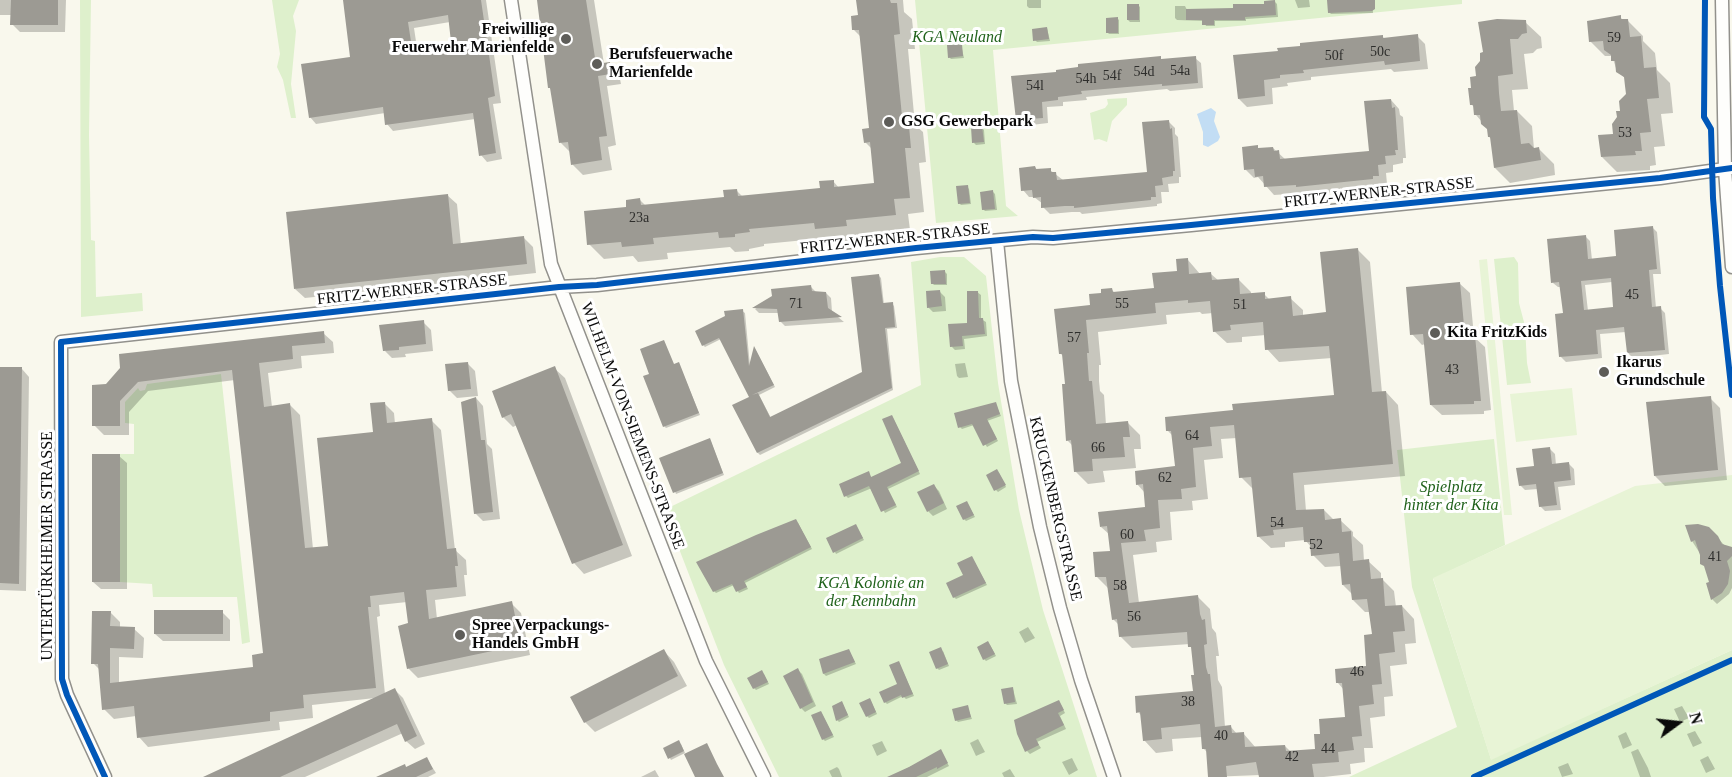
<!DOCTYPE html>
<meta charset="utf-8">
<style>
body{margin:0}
#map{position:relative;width:1732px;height:777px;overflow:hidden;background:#f9f8ed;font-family:Georgia,serif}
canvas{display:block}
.north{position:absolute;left:1648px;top:693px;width:60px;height:60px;-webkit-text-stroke:4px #fff;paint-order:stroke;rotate:75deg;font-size:16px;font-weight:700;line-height:24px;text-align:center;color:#0a0a0a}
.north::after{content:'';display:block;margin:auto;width:21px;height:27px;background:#0a0a0a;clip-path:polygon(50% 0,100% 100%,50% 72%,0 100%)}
</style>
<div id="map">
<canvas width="1732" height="777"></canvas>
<div class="north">N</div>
</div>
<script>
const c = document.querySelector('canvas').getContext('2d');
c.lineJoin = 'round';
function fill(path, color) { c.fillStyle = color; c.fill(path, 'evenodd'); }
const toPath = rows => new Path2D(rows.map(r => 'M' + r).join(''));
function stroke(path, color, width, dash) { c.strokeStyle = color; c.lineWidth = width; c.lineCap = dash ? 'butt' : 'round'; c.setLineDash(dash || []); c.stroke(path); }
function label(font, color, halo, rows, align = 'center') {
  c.font = font + ' Georgia,serif'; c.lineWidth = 6; c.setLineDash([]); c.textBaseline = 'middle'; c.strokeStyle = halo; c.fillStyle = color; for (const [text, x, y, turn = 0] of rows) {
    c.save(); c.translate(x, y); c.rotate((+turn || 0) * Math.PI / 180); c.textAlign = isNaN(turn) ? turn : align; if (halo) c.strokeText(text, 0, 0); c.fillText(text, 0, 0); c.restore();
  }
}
fill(toPath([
 [80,0,91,0,89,135,91,240,95,241,96,297,142,293,143,311,81,317],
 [272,0,299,0,293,16,296,31,291,84,296,118,291,118,283,80,277,67,280,54],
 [915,0,1462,0,1462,4,993,50,1006,206,1018,216,936,223],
 [1127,98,1127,105,1112,121,1107,142,1099,139,1094,140,1090,113,1105,108,1108,104,1107,99],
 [940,257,964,257,986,276,998,383,1019,510,1043,610,1097,777,779,777,724,665,664,510,921,385,911,262],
 [1514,257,1518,263,1519,303,1525,326,1527,363,1531,383,1507,385,1494,259],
 [221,374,250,642,242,644,237,597,153,597,152,584,120,582,120,454,134,454,134,424,125,423,125,402,138,388,140,391,145,390,147,384],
 [1494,439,1505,545,1433,579,1491,759,1732,650,1732,777,1349,777,1457,727,1412,587,1397,450]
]), '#def0cc');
fill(toPath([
 [1487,259,1512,515,1504,515,1479,260],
 [1572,388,1577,435,1516,442,1510,394],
 [1732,475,1732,650,1491,760,1433,578,1635,486]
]), '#e8f4d6');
fill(toPath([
 [1211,108,1216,112,1214,121,1220,137,1218,141,1208,147,1203,145,1203,132,1197,114]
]), '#c2ddf4');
fill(toPath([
 [0,0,66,0,65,32,20,32,12,24,12,15,0,15],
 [344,0,486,0,501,103,493,104,502,159,487,162,481,155,475,119,393,131,387,124,385,113,316,124,310,117,352,58],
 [450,22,453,43,417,48,414,28],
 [538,0,594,0,604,64,609,63,619,74,621,84,607,86,616,145,608,147,612,170,583,175,573,165,571,153,561,143,552,90,550,88],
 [858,0,903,0,904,12,912,19,915,49,908,49,915,125,923,132,926,162,919,163,924,212,908,214,910,230,860,234,861,241,831,244,826,238,764,244,764,246,749,249,749,251,735,252,730,247,667,253,668,259,638,262,633,256,604,259,589,244,628,208,640,200,646,206,725,198,736,190,743,197,822,189,833,181,839,188,876,184,873,150,865,142,870,130,861,37,854,30,859,17],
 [1027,0,1041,0,1041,8,1029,8,1027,6],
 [1295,0,1309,0,1310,7,1298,8],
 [1328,0,1372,0,1373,13,1331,14,1329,12],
 [1275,2,1277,4,1278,17,1246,19,1246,21,1215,21,1215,26,1206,26,1204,21,1177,20,1175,18,1175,6,1185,6,1187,10,1234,10,1266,5],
 [1138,5,1140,7,1140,22,1130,22,1128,20],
 [1620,17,1624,21,1628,21,1643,36,1643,41,1655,53,1657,70,1670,83,1673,113,1661,114,1665,146,1654,147,1656,165,1650,166,1650,170,1617,172,1602,157,1614,135,1627,95,1626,79,1617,71,1612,56,1605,56,1590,41],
 [1117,18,1119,20,1119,34,1109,34,1107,32],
 [1525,22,1541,37,1542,48,1537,49,1533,53,1524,54,1528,89,1512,90,1514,111,1517,111,1532,126,1534,149,1539,149,1554,164,1555,175,1510,183,1495,168,1492,139,1489,137,1489,130,1476,115,1475,108,1471,104,1473,89,1477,78,1476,68],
 [1047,28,1050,41,1037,42,1035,40],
 [1382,36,1385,39,1417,36,1425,44,1428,69,1394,72,1391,69,1311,77,1311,80,1287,83,1288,86,1272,88,1273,104,1247,107,1239,99,1279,52],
 [961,45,964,58,951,59,949,57],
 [1160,58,1163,61,1195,58,1201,63,1203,88,1170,91,1167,89,1086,97,1087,100,1063,102,1063,106,1047,107,1048,123,1023,126,1017,120,1057,73],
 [1391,100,1399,109,1400,115,1403,117,1406,158,1403,158,1403,163,1393,165,1393,172,1386,173,1387,184,1381,184,1381,187,1307,195,1304,193,1274,195,1258,177,1254,178,1245,169,1257,147,1260,150,1273,148,1286,160,1371,152],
 [1168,121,1175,128,1175,134,1178,137,1181,177,1179,177,1179,183,1168,184,1169,192,1161,192,1162,203,1157,204,1157,206,1082,214,1080,212,1072,212,1050,214,1043,207,1043,204,1034,197,1029,197,1023,190,1035,167,1038,171,1050,170,1063,180,1149,173],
 [982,128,984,130,985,144,976,145,974,143],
 [967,187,969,189,971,204,961,205,959,203],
 [993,192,995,194,997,210,985,211,983,209],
 [447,195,457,204,461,245,524,238,533,247,536,273,305,298,295,289],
 [1652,227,1657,232,1661,274,1653,274,1656,308,1660,308,1665,313,1669,354,1633,358,1628,353,1626,332,1600,334,1602,358,1566,362,1561,357,1564,314,1561,287,1558,287,1553,283,1585,236,1590,241,1592,260,1618,257],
 [1612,282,1615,308,1588,311,1585,285],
 [1358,250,1370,262,1382,393,1386,392,1398,405,1405,476,1304,485,1306,511,1324,510,1334,520,1340,520,1353,532,1353,536,1363,545,1364,561,1368,561,1381,573,1381,578,1394,591,1396,607,1402,606,1414,619,1416,643,1405,644,1407,664,1390,666,1393,696,1384,697,1385,716,1370,718,1373,748,1364,748,1365,762,1350,764,1351,774,1324,777,1260,777,1260,775,1209,777,1208,753,1203,748,1202,737,1172,739,1173,751,1156,753,1144,740,1142,716,1138,712,1194,693,1196,676,1193,649,1190,644,1132,648,1120,636,1119,625,1113,619,1109,589,1097,577,1111,552,1110,535,1101,527,1147,508,1145,493,1137,484,1176,467,1173,436,1168,431,1235,412,1336,397,1332,358,1279,362,1267,349,1266,335,1242,337,1242,342,1227,343,1214,331,1213,313,1202,314,1200,312,1166,315,1167,324,1098,332,1101,365,1099,365,1099,381,1100,391,1104,395,1106,425,1128,423,1140,435,1141,449,1134,449,1136,468,1103,471,1105,482,1088,484,1076,472,1073,446,1067,440,1067,385,1064,357,1060,353,1092,307,1103,295,1112,290,1115,293,1155,290,1179,272,1188,260,1200,274,1211,274,1219,281,1238,279,1251,292,1251,295,1264,294,1270,300,1290,298,1303,310,1303,316,1328,314],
 [1237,438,1241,477,1254,490,1258,536,1271,548,1285,547,1285,542,1305,540,1312,548,1313,555,1325,567,1341,566,1343,585,1352,594,1353,600,1365,612,1370,612,1373,635,1368,667,1338,683,1344,690,1347,718,1322,735,1317,750,1291,752,1285,746,1256,748,1243,733,1237,734,1231,727,1225,727,1222,687,1218,680,1216,656,1219,656,1216,633,1212,628,1210,609,1198,597,1139,603,1133,555,1157,552,1156,542,1172,540,1170,512,1193,510,1192,501,1208,499,1204,460,1223,458,1221,439],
 [945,272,947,274,947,285,934,285,932,283],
 [879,276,881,278,884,305,892,304,894,306,897,328,887,329,893,390,760,455,758,453,751,398,721,339,705,347,703,345,742,311,745,313,750,366,755,349,775,387,759,395,771,418,863,373],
 [1459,283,1470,293,1474,337,1485,347,1491,410,1484,411,1484,414,1442,415,1431,405,1425,344,1422,345,1412,334],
 [811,287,816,292,826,293,831,298,832,312,844,322,785,326,780,321,779,313,759,313,755,309,773,297],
 [940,292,945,297,946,311,933,312,928,307],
 [977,292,981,295,981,319,986,322,987,336,964,339,965,349,955,350,952,347,969,324],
 [423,322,431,330,433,351,405,354,406,357,392,358,385,351],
 [323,333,333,342,334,353,301,356,302,368,268,373,272,407,290,405,300,415,313,549,330,548,384,403,394,413,395,424,431,420,441,430,455,550,466,560,467,575,464,575,466,596,435,600,437,619,511,603,521,613,530,655,418,678,409,669,410,625,407,602,379,605,380,616,377,617,385,694,395,690,403,698,425,744,415,749,406,741,403,733,305,777,206,777,375,698,312,705,313,718,279,722,280,730,148,747,139,737,136,716,114,719,104,709,100,670,93,663,110,612,120,622,120,628,134,629,144,638,143,658,119,657,119,684,254,668,265,655,235,380,148,391,129,412,129,435,104,435,94,425,106,386],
 [467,363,475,371,478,396,457,398,449,390],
 [965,363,968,377,959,378,957,376,955,364],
 [679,364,700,415,666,428,664,426,674,365],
 [554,368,565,378,632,556,584,574,574,563,517,425,513,427,503,417],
 [0,369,22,369,29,377,26,591,0,590],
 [476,398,483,406,487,444,492,449,500,519,483,521,475,513],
 [1710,398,1720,408,1727,480,1665,486,1655,476],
 [995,403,1001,416,987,421,998,441,987,447,974,425,962,429,960,427],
 [892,416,920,474,888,489,897,507,885,513,872,488,848,498,846,496,868,473,872,478,903,464],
 [711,442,724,475,676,494,661,459],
 [1550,449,1555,454,1556,465,1569,464,1574,469,1575,485,1558,487,1561,510,1545,511,1540,506,1538,489,1525,490,1520,485],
 [119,456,127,463,127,589,101,589,93,582],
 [999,473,1006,487,998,492,996,490],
 [934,486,939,491,947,509,933,516,928,511],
 [967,503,975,517,966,521,964,519],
 [798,523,812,549,745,583,748,589,739,593,734,585,716,593,714,591],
 [856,526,864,540,836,554,835,552],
 [1687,527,1717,537,1725,546,1732,549,1732,588,1729,594,1717,604,1712,599,1707,584,1711,583,1701,555,1692,541],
 [972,558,987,585,956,599,954,597],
 [222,612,230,620,230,641,163,641,155,634],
 [1028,627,1035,638,1025,643,1019,632],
 [990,645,996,656,986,661,984,659],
 [664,651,674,662,687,686,595,732,585,722],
 [943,651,949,666,939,670,937,668],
 [850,653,856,664,826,676,824,674,820,660],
 [900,665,914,696,906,699,903,696,887,704,885,702,898,685],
 [798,670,802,674,816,706,805,712,801,708],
 [764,674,769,684,756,690,754,688],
 [1013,689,1017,704,1007,705,1005,703],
 [870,699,877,714,869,718,867,716],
 [843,705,849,717,839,722,837,720],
 [1061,705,1065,713,1060,716,1066,729,1037,742,1041,748,1030,754,1027,751],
 [967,706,972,719,958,722,956,720],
 [1682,706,1689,718,1680,722,1674,709],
 [821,712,834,737,825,741,823,739],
 [1695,731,1702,743,1693,747,1687,734],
 [1626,732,1632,745,1623,749,1618,736],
 [978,739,985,752,976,756,970,743],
 [882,741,887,751,877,756,872,745],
 [681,744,685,753,671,760,665,749],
 [1638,749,1648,768,1651,777,1640,777,1631,752],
 [941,751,949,766,927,777,890,777],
 [1708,756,1715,769,1706,773,1700,760],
 [1072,758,1078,770,1069,775,1062,762],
 [427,759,436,773,428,777,384,777,405,766,407,768],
 [1568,763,1573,774,1562,777,1558,767],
 [837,767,839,769,842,777,832,777,829,771],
 [1010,769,1015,777,1004,777,1002,773],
 [655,770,659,777,641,777]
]), '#0003');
fill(toPath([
 [11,0,58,0,58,25,10,25],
 [343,0,481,0,495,96,488,98,496,153,479,156,473,113,385,125,383,107,309,118,301,64,350,57],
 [448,15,451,42,412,48,408,22],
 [537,0,586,0,596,64,610,62,611,74,598,76,607,136,599,137,602,160,571,165,568,142,559,143,550,88,548,88],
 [856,0,890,0,891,3,897,3,900,34,894,35,902,116,908,115,911,148,905,148,910,198,894,199,896,215,846,220,847,226,815,229,814,223,749,229,750,232,735,234,735,237,719,238,718,232,653,238,654,244,622,247,621,242,587,245,584,211,626,207,626,200,640,198,641,205,724,197,723,190,737,189,738,196,820,188,819,181,834,180,834,187,874,183,870,142,864,143,862,129,869,128,859,30,852,30,851,16,858,15],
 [1275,0,1276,15,1245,17,1245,20,1214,20,1214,25,1202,25,1202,20,1186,20,1186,9,1233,8,1233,4,1264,4,1264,1],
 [1327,0,1375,0,1375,9,1372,11,1328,13],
 [1127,4,1139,4,1139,20,1127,20],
 [1621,15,1621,19,1628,19,1630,37,1641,36,1644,68,1656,67,1659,98,1647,99,1651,132,1640,133,1642,151,1635,151,1636,155,1601,157,1598,135,1613,134,1612,124,1617,117,1616,111,1620,111,1619,101,1626,94,1625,86,1624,77,1616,72,1615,61,1611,61,1611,55,1604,50,1603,41,1589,42,1587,21],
 [1118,17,1118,33,1106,33,1106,18],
 [1497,19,1526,20,1527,33,1522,34,1518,39,1510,39,1513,74,1498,76,1499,93,1501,111,1517,110,1521,144,1529,143,1534,148,1539,147,1541,160,1494,168,1490,137,1488,137,1487,129,1481,124,1480,115,1474,115,1473,105,1470,105,1468,88,1471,88,1470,77,1476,76,1475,67,1480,61,1480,53,1483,52,1478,22],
 [1047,27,1049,39,1033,41,1032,29],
 [1418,34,1420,61,1385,65,1384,61,1303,70,1304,73,1280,75,1280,78,1264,80,1265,96,1238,99,1233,55,1278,51,1277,48,1300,46,1300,43,1383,35,1383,38],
 [962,44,963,56,948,58,947,45],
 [1161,56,1161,59,1196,56,1198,83,1162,86,1162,84,1081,91,1082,94,1058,97,1058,100,1042,102,1043,118,1016,120,1011,76,1056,72,1056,70,1078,67,1078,64],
 [1391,99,1392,108,1395,107,1398,150,1395,150,1396,155,1385,156,1386,164,1378,165,1379,176,1373,176,1373,179,1296,187,1296,185,1264,187,1263,176,1255,177,1254,169,1244,170,1242,147,1258,145,1258,148,1273,147,1274,151,1279,150,1280,159,1369,151,1364,101],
 [1169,120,1170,129,1172,128,1175,171,1173,171,1173,176,1162,178,1163,185,1155,186,1156,197,1151,197,1151,200,1074,208,1074,206,1065,206,1041,208,1041,197,1033,198,1032,190,1021,191,1019,168,1035,166,1036,169,1051,168,1051,172,1056,172,1057,180,1147,172,1142,122],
 [982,126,984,142,972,143,971,127],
 [968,185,970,203,958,204,956,186],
 [993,190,995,209,982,210,980,192],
 [448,194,453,244,524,236,527,264,294,289,286,212],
 [1653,226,1657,269,1649,270,1652,307,1661,306,1665,350,1627,353,1624,327,1596,330,1598,354,1559,357,1555,314,1563,313,1559,282,1551,283,1547,239,1586,235,1588,259,1616,256,1614,230],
 [1611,278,1613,307,1584,310,1581,281],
 [1358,248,1372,392,1386,391,1393,464,1293,473,1296,510,1324,509,1325,520,1341,518,1342,532,1351,531,1353,561,1369,559,1371,579,1383,578,1385,606,1402,605,1405,631,1393,632,1395,652,1379,654,1382,684,1372,685,1374,704,1359,706,1362,736,1352,737,1354,750,1338,752,1339,762,1312,764,1314,777,1259,777,1256,762,1226,766,1227,777,1208,777,1206,749,1202,749,1200,724,1161,728,1162,739,1143,741,1140,712,1136,713,1135,696,1193,691,1191,675,1194,675,1191,647,1188,647,1187,632,1119,637,1117,619,1112,620,1106,577,1095,577,1093,552,1110,551,1107,526,1100,527,1098,512,1145,507,1143,484,1136,485,1135,471,1175,466,1171,431,1166,431,1165,417,1233,410,1232,404,1334,395,1329,346,1265,350,1263,322,1230,325,1231,330,1213,332,1210,301,1188,303,1188,300,1155,303,1156,313,1086,320,1089,353,1087,353,1088,368,1089,381,1092,381,1096,424,1128,421,1130,437,1123,437,1125,457,1092,459,1093,471,1074,472,1071,440,1066,441,1062,384,1065,384,1062,354,1059,354,1054,309,1090,305,1089,294,1101,293,1101,289,1112,288,1113,292,1154,288,1152,273,1177,271,1176,259,1188,258,1189,274,1211,272,1212,280,1239,278,1240,294,1265,292,1265,299,1291,296,1293,316,1326,312,1320,252],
 [1234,425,1239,478,1251,477,1257,537,1274,535,1273,530,1303,527,1304,542,1310,542,1311,556,1339,553,1342,585,1350,584,1352,600,1367,599,1372,634,1364,635,1366,666,1335,669,1336,683,1342,683,1345,717,1319,719,1320,734,1314,734,1315,749,1286,751,1285,745,1245,747,1244,732,1232,733,1231,725,1215,727,1210,674,1208,674,1206,667,1204,645,1207,644,1205,619,1202,620,1200,614,1198,595,1129,603,1121,543,1146,541,1144,530,1160,528,1158,500,1182,499,1181,489,1196,487,1193,448,1212,446,1210,427],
 [945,270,946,284,931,284,930,271],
 [879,274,883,303,893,302,895,327,885,328,892,388,757,453,732,405,749,397,719,338,702,346,695,331,725,316,724,311,743,309,749,366,754,346,774,385,752,395,758,393,770,417,862,372,851,277],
 [1460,282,1465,336,1475,335,1481,401,1474,401,1474,404,1430,405,1423,334,1410,335,1406,287],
 [811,285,812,291,826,292,828,308,842,317,779,322,777,309,752,308,772,296,771,289],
 [940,290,942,306,927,308,926,291],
 [967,291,978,291,979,318,983,318,985,334,962,336,963,346,950,347,948,324,967,323],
 [424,320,426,344,399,347,399,350,383,351,379,325],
 [324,331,325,343,292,346,293,359,259,363,264,407,290,403,305,548,328,546,317,438,373,432,370,403,385,402,387,423,432,418,447,549,456,548,458,566,455,566,457,587,426,590,429,619,512,601,521,645,407,669,398,626,408,623,404,592,370,596,371,607,368,607,376,688,303,695,304,708,270,712,270,721,137,738,134,706,102,710,98,664,91,664,92,611,111,611,110,626,135,627,134,649,110,648,110,683,253,667,252,655,263,653,232,370,138,382,120,401,120,426,92,426,92,385,106,384,120,368,119,354],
 [664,340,674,364,679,362,699,413,663,427,643,376,649,374,640,349],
 [468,362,471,389,448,391,445,364],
 [555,366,623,545,572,564,511,414,502,418,492,391],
 [0,367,22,367,19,584,0,583],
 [1711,396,1718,470,1654,476,1646,402],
 [476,397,481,440,485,440,493,512,474,514,461,402],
 [996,402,1000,414,987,419,997,439,983,446,972,424,958,428,954,413],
 [892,415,919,471,887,487,896,505,881,512,869,486,844,497,839,484,869,471,871,477,901,463,882,419],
 [710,438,723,473,673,493,659,458],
 [1550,447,1552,464,1569,462,1571,480,1554,482,1557,505,1539,507,1536,484,1519,486,1516,468,1534,466,1532,449],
 [92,454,120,454,120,582,92,582],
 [997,469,1006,485,994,491,986,475],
 [934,484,944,503,927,512,917,492],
 [967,501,974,515,963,520,956,506],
 [796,519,811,547,744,581,747,587,736,592,732,584,713,592,696,562,756,535],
 [856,524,863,538,833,553,826,538],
 [1698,524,1709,527,1718,536,1722,544,1732,547,1732,556,1727,561,1730,571,1728,584,1722,593,1711,600,1706,583,1709,582,1704,566,1700,564,1700,555,1695,540,1691,542,1685,525],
 [972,556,986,583,953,598,946,583,963,575,957,563],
 [154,610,223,610,223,634,154,634],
 [988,641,995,654,983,660,977,647],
 [941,647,948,664,936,669,929,652],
 [664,649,678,676,584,723,570,697],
 [849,649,855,662,823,674,819,659],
 [899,661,913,694,902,698,901,695,884,703,879,692,897,684,889,665],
 [798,668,813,702,800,709,783,676],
 [762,670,768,682,753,689,747,678],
 [1013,687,1015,702,1004,704,1001,689],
 [395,688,417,736,405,742,397,724,280,777,203,777],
 [870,698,876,712,866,717,859,703],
 [1059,700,1064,710,1058,713,1064,725,1036,739,1039,745,1025,752,1017,734,1014,720],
 [842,701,848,715,836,721,832,706],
 [968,705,971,717,955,721,952,709],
 [821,711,833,735,822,740,811,715],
 [679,740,684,751,668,759,663,748],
 [707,743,717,764,724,777,695,777,684,754],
 [941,749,948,763,937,769,937,767,916,777,887,777,909,767],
 [427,757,433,769,416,777,376,777,405,764,406,767]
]), '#9c9a93');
const street = toPath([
 [511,0,551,264,706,661,764,777],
 [1722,0,1725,169,1732,267],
 [997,241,1011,381,1040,527,1060,608,1081,680,1114,777],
 [105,777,67,695,62,679,61,342,559,287,597,285,916,248,1033,237,1053,238,1191,225,1660,178,1732,168]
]);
stroke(street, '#92918c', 15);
stroke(street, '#fefefc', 12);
stroke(toPath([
 [1705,0,1704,117,1711,129,1713,198,1720,286,1732,395],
 [105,777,67,695,62,679,61,342,559,287,597,285,916,248,1033,237,1053,238,1191,225,1660,178,1732,168],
 [1474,777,1732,660]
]), '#0057b8', 6);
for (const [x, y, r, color] of [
 [566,39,6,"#5e5d59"],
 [597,64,6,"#5e5d59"],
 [889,122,6,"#5e5d59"],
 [1435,333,6,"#5e5d59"],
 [1604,372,6,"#5e5d59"],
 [460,635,6,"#5e5d59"]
]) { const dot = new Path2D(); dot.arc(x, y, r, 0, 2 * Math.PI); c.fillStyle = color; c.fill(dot); stroke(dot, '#fff', 2); }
label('14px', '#2e2e2c', null, [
 ["59",1614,38],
 ["50c",1380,52],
 ["50f",1334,56],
 ["54a",1180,71],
 ["54d",1144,72],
 ["54f",1112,76],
 ["54h",1086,79],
 ["54l",1035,86],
 ["53",1625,133],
 ["23a",639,218],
 ["45",1632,295],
 ["71",796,304],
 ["55",1122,304],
 ["51",1240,305],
 ["57",1074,338],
 ["43",1452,370],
 ["64",1192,436],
 ["66",1098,448],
 ["62",1165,478],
 ["54",1277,523],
 ["60",1127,535],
 ["52",1316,545],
 ["41",1715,557],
 ["58",1120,586],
 ["56",1134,617],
 ["46",1357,672],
 ["38",1188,702],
 ["40",1221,736],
 ["44",1328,749],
 ["42",1292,757]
]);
label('bold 16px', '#0a0a0a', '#fff', [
 ["Freiwillige",554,30,"right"],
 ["Feuerwehr Marienfelde",554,48,"right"],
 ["Berufsfeuerwache",609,55],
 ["Marienfelde",609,73],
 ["GSG Gewerbepark",901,122],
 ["Kita FritzKids",1447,333],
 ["Ikarus",1616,363],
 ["Grundschule",1616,381],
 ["Spree Verpackungs-",472,626],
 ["Handels GmbH",472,644]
], 'left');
label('italic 16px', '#20621b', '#fff', [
 ["KGA Neuland",957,38],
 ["Spielplatz",1451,488],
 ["hinter der Kita",1451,506],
 ["KGA Kolonie an",871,584],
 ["der Rennbahn",871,602]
]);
label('16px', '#0a0a0a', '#fff', [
 ["FRITZ-WERNER-STRASSE",1379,193,-6],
 ["FRITZ-WERNER-STRASSE",895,239,-6],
 ["FRITZ-WERNER-STRASSE",412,290,-6],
 ["WILHELM-VON-SIEMENS-STRASSE",632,426,69],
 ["KRUCKENBERGSTRASSE",1055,509,77],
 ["UNTERTÜRKHEIMER STRASSE",48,546,-90]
]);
</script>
